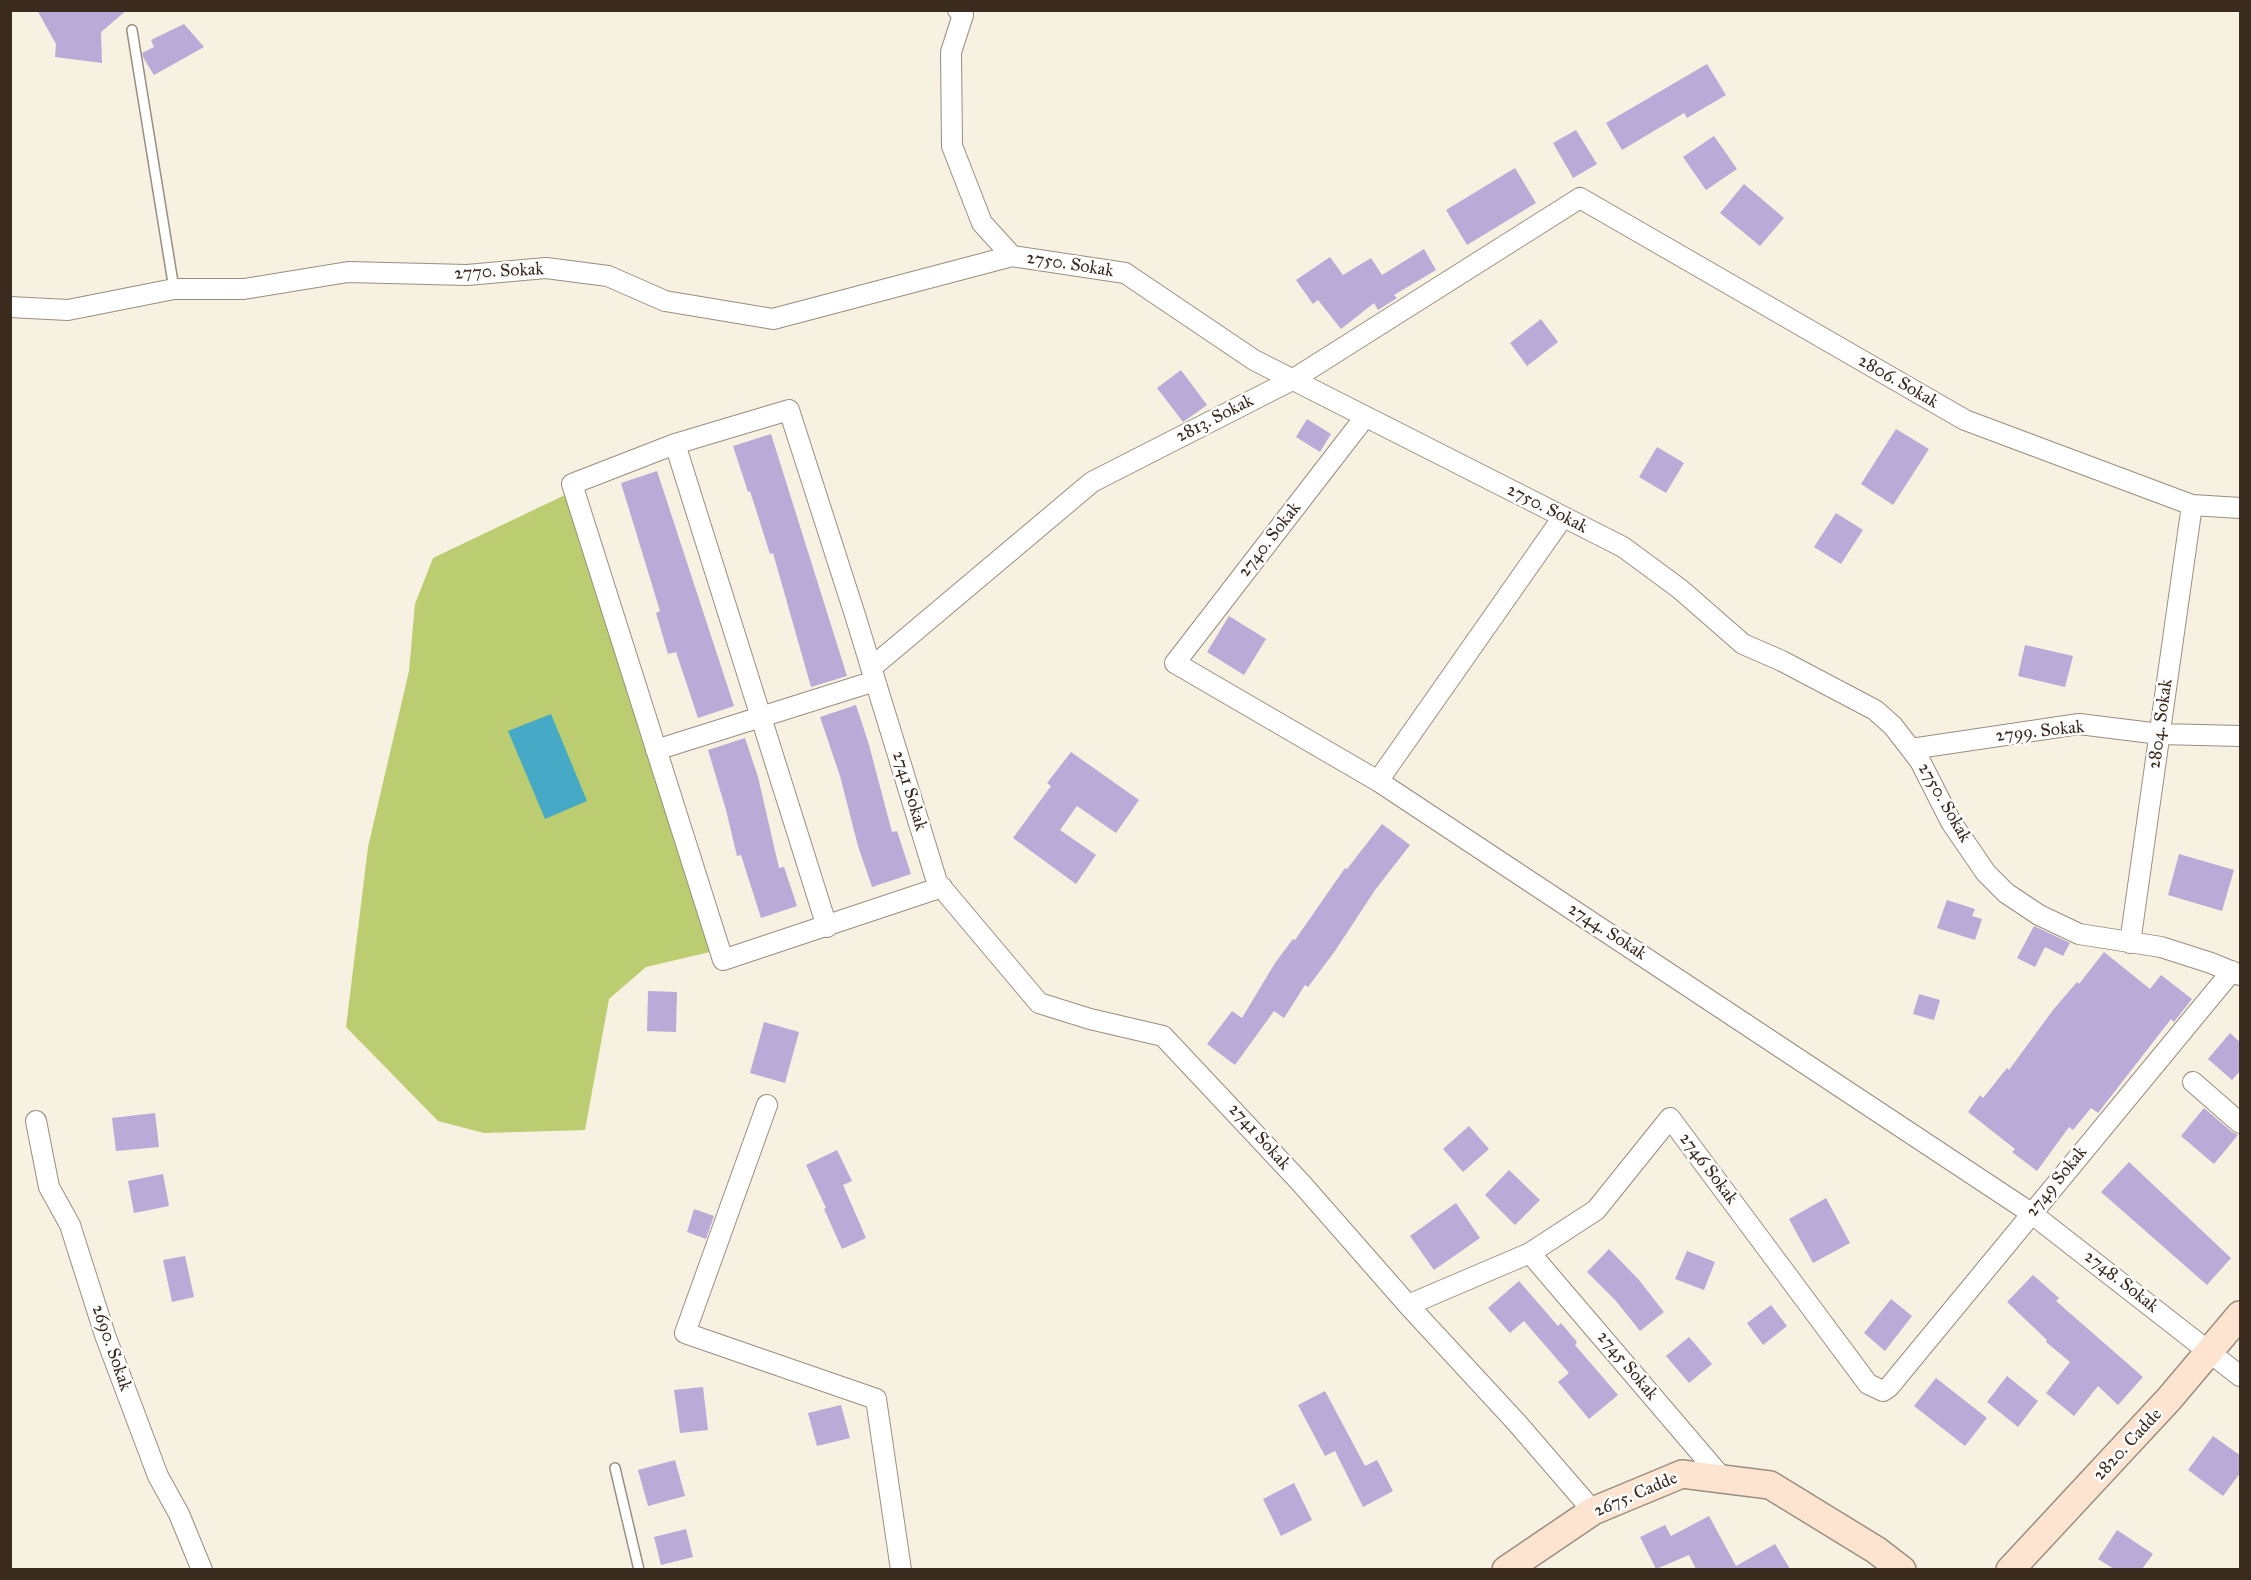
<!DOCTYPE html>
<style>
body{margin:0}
#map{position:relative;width:2251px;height:1580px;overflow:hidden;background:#f7f1e1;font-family:"IM FELL Great Primer",serif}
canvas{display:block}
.frame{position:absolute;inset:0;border:12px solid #3b2a1e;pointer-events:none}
</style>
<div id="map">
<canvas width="2251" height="1580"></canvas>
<div class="frame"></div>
</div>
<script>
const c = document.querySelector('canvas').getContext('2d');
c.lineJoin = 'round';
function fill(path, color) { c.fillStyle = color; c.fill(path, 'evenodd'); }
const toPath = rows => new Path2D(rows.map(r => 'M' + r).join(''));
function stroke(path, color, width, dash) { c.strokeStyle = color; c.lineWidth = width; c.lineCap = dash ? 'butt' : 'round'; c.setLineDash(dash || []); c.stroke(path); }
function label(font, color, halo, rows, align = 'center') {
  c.font = font + ' "IM FELL Great Primer",serif'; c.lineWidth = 5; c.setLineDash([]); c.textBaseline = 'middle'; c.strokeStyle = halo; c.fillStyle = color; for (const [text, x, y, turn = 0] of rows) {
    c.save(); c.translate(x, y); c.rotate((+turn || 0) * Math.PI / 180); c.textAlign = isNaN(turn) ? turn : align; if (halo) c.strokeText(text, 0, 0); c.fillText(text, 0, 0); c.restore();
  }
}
fill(toPath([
 [565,495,714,951,646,967,609,999,585,1130,484,1133,438,1121,346,1027,368,847,409,671,415,604,433,558]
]), '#bbcd70');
fill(toPath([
 [551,714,587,801,545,819,508,731]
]), '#46a9c5');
fill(toPath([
 [37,10,127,10,101,32,102,63,55,57,56,44],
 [184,24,204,47,154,75,144,59,142,53,154,47,151,40],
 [1707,64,1726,95,1687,118,1684,113,1622,150,1606,123],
 [1576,130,1597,164,1573,178,1553,143],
 [1714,136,1737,169,1706,190,1683,157],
 [1515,168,1536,203,1467,245,1446,210],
 [1744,184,1784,218,1760,246,1720,213],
 [1424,249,1436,270,1394,295,1397,298,1378,310,1374,303,1341,329,1318,300,1313,304,1296,280,1330,257,1343,275,1371,258,1382,275],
 [1541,319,1558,342,1527,366,1510,343],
 [1181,370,1207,405,1183,422,1157,388],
 [1307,419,1331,434,1320,452,1296,437],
 [1896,429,1929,449,1893,505,1861,484],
 [771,434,847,676,811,687,773,553,770,554,750,491,748,492,733,446],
 [1657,447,1684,463,1666,493,1639,477],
 [657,471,734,706,698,718,676,652,668,654,656,613,660,611,621,483],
 [1836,513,1863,530,1841,564,1814,547],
 [1229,616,1266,639,1244,675,1207,652],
 [2025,645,2073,656,2065,687,2018,676],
 [856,705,869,745,892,832,897,831,911,874,872,887,858,846,840,776,820,717],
 [745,738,758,777,779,868,784,867,797,906,761,918,741,855,737,856,726,810,708,750],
 [1071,752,1139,800,1116,833,1077,806,1060,830,1096,855,1076,884,1013,838,1051,786,1047,783],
 [1382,824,1410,845,1375,890,1335,951,1308,987,1305,985,1284,1018,1274,1011,1235,1065,1207,1044,1232,1011,1242,1018,1275,963,1293,939,1295,940,1345,868,1347,869],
 [2179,854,2234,870,2222,911,2168,895],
 [1947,900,1975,909,1972,916,1982,919,1975,940,1937,928],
 [2034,926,2070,943,2063,956,2045,947,2035,967,2017,958],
 [2104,952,2150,989,2161,975,2192,999,2174,1022,2171,1019,2098,1113,2091,1108,2073,1130,2069,1127,2037,1171,2012,1152,2015,1149,1968,1112,1980,1095,1983,1098,2007,1068,2009,1070,2053,1010,2077,982,2079,984],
 [648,991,677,992,676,1032,647,1031],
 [1919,994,1940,1000,1934,1020,1913,1014],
 [764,1022,799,1032,785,1083,750,1073],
 [2230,1033,2241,1043,2241,1070,2232,1080,2208,1059],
 [2204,1108,2232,1132,2238,1135,2214,1164,2181,1136],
 [155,1113,159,1147,116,1151,112,1118],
 [1469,1126,1489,1149,1463,1172,1443,1149],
 [837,1150,852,1181,843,1185,866,1238,842,1249,824,1209,826,1208,806,1165],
 [2129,1162,2231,1258,2207,1285,2101,1192],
 [1509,1170,1540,1200,1515,1225,1485,1195],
 [163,1174,169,1206,134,1213,128,1181],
 [1826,1198,1850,1243,1813,1263,1789,1219],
 [1456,1203,1480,1238,1434,1270,1410,1236],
 [694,1209,714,1216,706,1239,687,1232],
 [1609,1249,1639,1280,1664,1312,1640,1331,1616,1301,1587,1272],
 [1687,1251,1715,1262,1704,1290,1675,1279],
 [185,1256,194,1297,172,1302,163,1260],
 [2033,1275,2059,1298,2056,1301,2143,1377,2118,1405,2098,1386,2074,1416,2046,1393,2070,1362,2046,1342,2047,1340,2007,1302],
 [1519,1281,1558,1326,1561,1323,1577,1342,1575,1345,1618,1395,1589,1419,1558,1382,1569,1373,1524,1321,1510,1333,1488,1308],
 [1891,1299,1912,1316,1885,1351,1864,1333],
 [1771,1305,1787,1326,1763,1345,1747,1323],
 [1689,1337,1712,1364,1689,1383,1666,1356],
 [2007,1376,2038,1401,2018,1427,1987,1402],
 [1936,1378,1987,1418,1965,1446,1914,1406],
 [703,1387,708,1430,680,1433,674,1390],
 [1325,1391,1365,1466,1377,1460,1393,1491,1363,1507,1335,1451,1325,1456,1298,1405],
 [841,1405,850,1438,817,1446,808,1413],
 [2213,1436,2241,1456,2241,1472,2223,1496,2188,1470],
 [675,1460,685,1496,648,1506,638,1470],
 [1294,1483,1312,1520,1281,1536,1263,1499],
 [1709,1516,1736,1566,1775,1544,1790,1569,1696,1569,1689,1555,1656,1569,1640,1537,1665,1525,1671,1536],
 [686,1529,693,1557,661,1565,654,1537],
 [2117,1530,2153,1554,2142,1569,2114,1569,2098,1559]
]), '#baaad8');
const lane = toPath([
 [132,30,174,289],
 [615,1468,639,1570]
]);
const street = toPath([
 [958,10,963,15,951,52,952,146,982,223,1012,256,1125,273,1254,360,1623,547,1680,589,1743,644,1782,661,1875,710,1893,726,1920,761,1951,822,1986,873,2006,893,2039,915,2079,934,2161,947,2211,963,2240,975],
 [10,307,68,310,174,289,244,289,348,272,467,275,546,268,608,276,665,301,773,319,1012,256],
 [1365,417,1175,663,1378,781,2031,1213,2240,1376],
 [675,444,572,484,723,960,942,887],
 [871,668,1092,482,1292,380,1580,198,1965,420,2192,505,2240,508],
 [1911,749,2079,724,2160,734,2240,736],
 [656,750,875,681],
 [1378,781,1563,517],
 [827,927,675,444,789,410,855,615,937,882,1039,1003,1090,1019,1163,1036,1301,1183,1408,1305,1517,1423,1593,1511],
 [2130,943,2192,505],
 [2193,1082,2240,1123],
 [767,1105,685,1333,876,1399,901,1570],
 [36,1121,49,1187,70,1225,105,1335,158,1476,179,1514,202,1570],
 [1530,1253,1723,1479],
 [1408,1305,1530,1253,1596,1210,1670,1118,1868,1384,1883,1391,1889,1387,2232,971]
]);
const secondary = toPath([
 [1506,1570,1593,1511,1682,1474,1770,1485,1876,1550,1902,1570],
 [2010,1570,2169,1399,2240,1315]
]);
stroke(lane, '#998e80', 12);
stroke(street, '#998e80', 22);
stroke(secondary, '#998e80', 30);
stroke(lane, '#fff', 9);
stroke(street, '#fff', 20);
stroke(secondary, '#fde4d0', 27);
label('18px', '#3b2a1e', '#fff', [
 ["2750. Sokak",1070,265,9],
 ["2770. Sokak",499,272,-3],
 ["2806. Sokak",1898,382,30],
 ["2813. Sokak",1215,419,-27],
 ["2750. Sokak",1547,509,27],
 ["2740. Sokak",1270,540,-52],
 ["2804. Sokak",2161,724,-82],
 ["2799. Sokak",2040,732,-6],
 ["2741 Sokak",909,791,73],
 ["2750. Sokak",1944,803,60],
 ["2744. Sokak",1607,932,33],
 ["2741 Sokak",1259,1137,48],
 ["2746 Sokak",1708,1169,53],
 ["2749 Sokak",2057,1182,-51],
 ["2748. Sokak",2121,1282,38],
 ["2690. Sokak",111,1348,71],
 ["2745 Sokak",1627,1366,50],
 ["2820. Cadde",2128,1445,-47],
 ["2675. Cadde",1636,1495,-23]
]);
</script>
